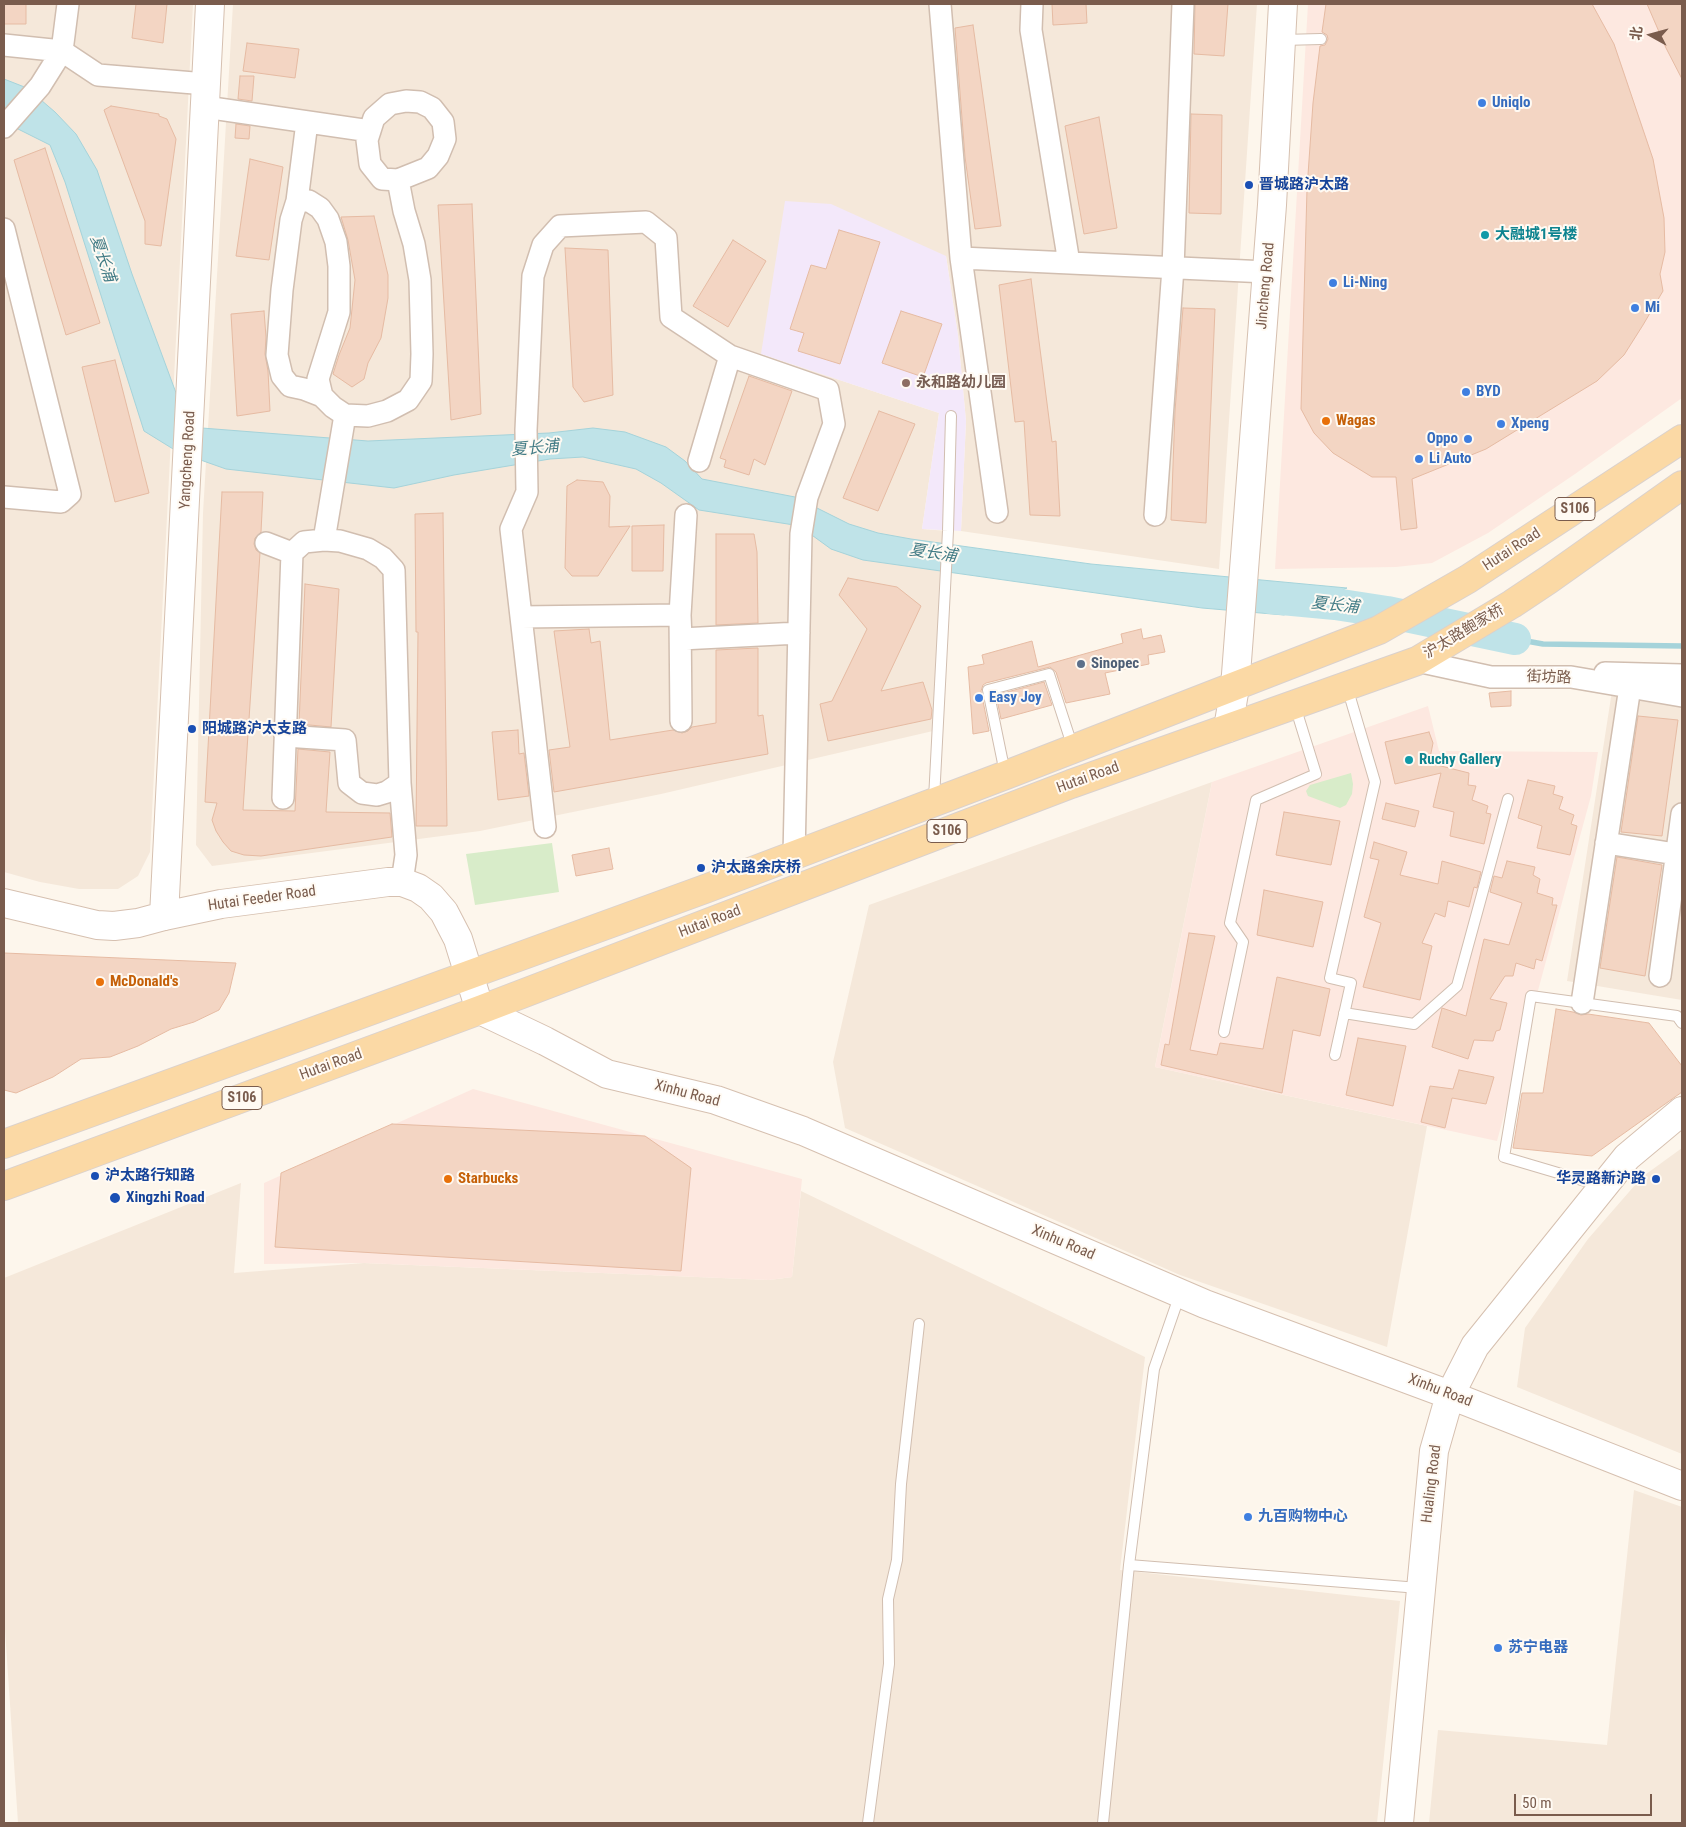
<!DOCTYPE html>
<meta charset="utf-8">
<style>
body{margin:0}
#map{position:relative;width:1686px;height:1827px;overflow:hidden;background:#fdf6ec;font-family:"Roboto Condensed","Noto Sans SC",sans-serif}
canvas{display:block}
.frame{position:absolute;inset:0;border:5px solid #7a5c4d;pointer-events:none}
.north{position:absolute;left:1626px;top:10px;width:50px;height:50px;-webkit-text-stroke:4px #fffaf3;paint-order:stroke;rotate:277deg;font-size:14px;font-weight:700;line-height:20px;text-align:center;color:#7a5c4d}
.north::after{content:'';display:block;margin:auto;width:18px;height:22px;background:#7a5c4d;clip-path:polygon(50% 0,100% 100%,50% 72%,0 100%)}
.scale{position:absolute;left:1514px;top:1794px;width:138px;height:22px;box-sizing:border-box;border:2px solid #7a5c4d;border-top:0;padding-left:6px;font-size:15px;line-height:18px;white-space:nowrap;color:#7a5c4d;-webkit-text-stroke:4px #fffaf3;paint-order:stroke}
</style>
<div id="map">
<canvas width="1686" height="1827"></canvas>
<div class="frame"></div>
<div class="north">北</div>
<div class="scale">50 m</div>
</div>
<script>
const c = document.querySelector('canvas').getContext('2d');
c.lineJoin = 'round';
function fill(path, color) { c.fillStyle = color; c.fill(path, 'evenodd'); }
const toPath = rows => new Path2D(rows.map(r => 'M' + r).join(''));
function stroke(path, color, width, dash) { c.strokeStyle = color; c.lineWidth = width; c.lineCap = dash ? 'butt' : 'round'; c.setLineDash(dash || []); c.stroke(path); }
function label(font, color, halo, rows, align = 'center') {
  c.font = font + ' "Roboto Condensed","Noto Sans SC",sans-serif'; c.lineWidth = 4; c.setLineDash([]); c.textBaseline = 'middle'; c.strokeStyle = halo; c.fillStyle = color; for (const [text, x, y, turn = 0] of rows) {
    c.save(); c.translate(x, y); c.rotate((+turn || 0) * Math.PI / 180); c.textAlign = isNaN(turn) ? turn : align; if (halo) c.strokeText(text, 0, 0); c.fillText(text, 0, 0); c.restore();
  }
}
fill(toPath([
 [4,4,193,4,150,852,138,876,118,889,79,889,40,882,4,872],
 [233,4,1257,4,1219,569,961,531,966,421,958,335,946,256,761,354,939,413,922,529,948,531,933,731,661,794,480,831,212,866,196,845,203,513],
 [1616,665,1682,667,1682,1000,1567,981],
 [1212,782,1155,1067,1427,1126,1387,1347,1180,1275,845,1128,833,1062,869,905],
 [1682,1148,1682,1454,1517,1387,1525,1328,1588,1239,1642,1177],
 [241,1183,234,1273,364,1263,769,1280,792,1277,801,1191,1145,1357,1120,1570,1400,1601,1377,1823,18,1823,4,1615,4,1278],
 [1634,1490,1682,1507,1682,1823,1429,1823,1438,1730,1607,1745]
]), '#f5e8da');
fill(toPath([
 [1308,4,1682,4,1682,398,1575,474,1488,533,1432,563,1396,567,1275,569],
 [1428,706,1439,751,1598,752,1591,796,1497,1141,1155,1067,1212,782],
 [473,1089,802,1179,792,1277,769,1280,364,1263,264,1264,264,1183]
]), '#fde8e0');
fill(toPath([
 [785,201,831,204,946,256,958,335,966,421,961,531,922,529,939,413,761,354]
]), '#f3e8fa');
fill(toPath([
 [1351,773,1353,784,1352,794,1346,805,1340,808,1308,796,1306,791,1310,785],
 [552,843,559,892,475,905,466,854]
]), '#d8ecc9');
const water = toPath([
 [4,79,27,88,55,112,76,134,97,170,132,274,182,409,202,428,368,441,549,433,593,428,625,432,666,447,685,461,702,479,795,497,849,524,878,533,911,539,1091,564,1347,588,1284,615,1202,608,863,560,831,549,809,533,794,525,699,510,661,483,636,469,583,457,550,459,454,475,394,488,226,469,178,452,144,431,65,182,50,145,4,122,4,79]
]);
fill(water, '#bfe3e8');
stroke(water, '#a5d3da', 1);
stroke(toPath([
 [1515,639,1543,644,1682,646]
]), '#a5d3da', 5.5);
stroke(toPath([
 [1271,598,1335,604,1387,612,1515,639]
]), '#bfe3e8', 32);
const building = toPath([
 [4,4,26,4,26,24,4,24,4,4],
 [136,4,167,4,163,43,132,38,136,4],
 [1052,4,1086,4,1087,23,1053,25,1052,4],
 [1195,4,1228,4,1224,56,1194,54,1195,4],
 [1326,4,1592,4,1614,44,1653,159,1664,218,1665,252,1660,274,1663,291,1643,325,1624,355,1597,381,1486,449,1412,479,1417,528,1401,530,1396,477,1372,477,1333,453,1314,433,1301,409,1307,189,1313,103,1320,46,1325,45,1328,39,1327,35,1322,32,1326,4],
 [1647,4,1682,4,1682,79,1666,48,1647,4],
 [973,25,1001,226,975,229,965,157,955,28,973,25],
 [247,43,299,49,295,78,243,71,247,43],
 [240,76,254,76,252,101,238,99,240,76],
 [111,106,159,114,159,116,167,119,176,139,161,246,145,244,145,221,104,110,111,106],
 [1191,114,1222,115,1221,214,1189,213,1191,114],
 [1099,117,1117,228,1084,234,1065,126,1099,117],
 [236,124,250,126,249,139,235,138,236,124],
 [45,148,100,323,66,335,14,160,45,148],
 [250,159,283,167,269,260,236,256,250,159],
 [472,204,481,414,451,420,438,205,472,204],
 [374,216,388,275,388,298,381,338,368,363,364,379,352,387,333,374,339,355,350,328,355,280,348,240,341,217,374,216],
 [839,230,880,242,840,364,798,351,804,333,790,329,811,265,826,269,839,230],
 [733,240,766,261,728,327,693,306,733,240],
 [565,248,608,250,613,395,584,402,573,387,565,248],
 [1031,279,1052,442,1056,441,1060,516,1030,515,1024,421,1015,422,999,285,1031,279],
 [1183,308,1215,309,1206,523,1171,520,1175,411,1183,308],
 [264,311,266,337,265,354,268,371,270,411,237,416,231,314,264,311],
 [901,311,942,324,923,377,882,363,901,311],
 [115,360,149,493,115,502,82,367,115,360],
 [749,376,792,391,765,465,754,459,749,475,724,467,726,460,720,458,749,376],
 [879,411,915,424,878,511,843,498,879,411],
 [577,480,603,482,610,496,609,527,630,526,598,576,572,576,565,568,567,486,577,480],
 [222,492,263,492,261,532,255,538,254,544,256,550,260,553,243,810,295,811,298,749,330,752,326,812,390,813,392,837,261,856,244,855,231,851,223,842,216,831,212,820,217,803,205,802,222,492],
 [443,513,447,826,416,826,418,632,416,632,415,514,443,513],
 [664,525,663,571,632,571,632,526,664,525],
 [716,534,754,534,757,552,758,623,716,625,716,534],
 [848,578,897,587,921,606,881,691,923,682,932,710,931,719,828,741,820,704,832,701,867,629,839,595,848,578],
 [305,584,339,589,331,727,299,724,305,584],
 [589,629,591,643,600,641,610,740,673,730,682,733,688,731,692,727,716,723,716,650,758,648,758,716,763,715,768,754,554,792,549,750,570,747,554,631,589,629],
 [1141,629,1143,639,1161,635,1165,652,1148,655,1149,664,1105,673,1110,694,1066,703,1056,672,1050,667,986,683,983,685,981,691,989,731,973,734,968,667,984,664,982,655,1032,641,1038,667,1123,643,1121,634,1141,629],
 [1044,682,1052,705,1001,719,996,695,1044,682],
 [1511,691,1511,706,1491,707,1489,693,1511,691],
 [1638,716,1678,720,1662,836,1621,832,1638,716],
 [518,730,519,754,524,753,529,796,498,800,492,732,518,730],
 [1429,732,1433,743,1429,763,1469,773,1468,785,1476,786,1472,800,1488,806,1486,813,1491,814,1484,844,1450,836,1454,812,1433,807,1441,773,1395,784,1385,742,1429,732],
 [1528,780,1555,786,1553,794,1563,797,1559,809,1574,815,1571,824,1577,826,1570,855,1537,848,1542,826,1518,818,1528,780],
 [1386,803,1419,811,1415,827,1382,819,1386,803],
 [1284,812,1340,821,1331,865,1276,855,1284,812],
 [1374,842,1407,852,1400,875,1438,884,1442,861,1481,872,1477,888,1474,887,1469,907,1448,901,1445,917,1435,913,1422,943,1432,946,1420,1000,1363,987,1381,923,1364,917,1379,860,1370,858,1374,842],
 [609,848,613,869,576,876,572,855,609,848],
 [1617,857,1662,865,1645,976,1600,968,1617,857],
 [1507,861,1535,867,1533,875,1540,879,1537,893,1553,898,1552,905,1557,905,1542,961,1536,959,1534,969,1516,963,1513,976,1505,976,1490,999,1507,1003,1500,1030,1496,1031,1493,1041,1474,1040,1468,1059,1432,1047,1442,1008,1466,1016,1484,939,1509,945,1522,903,1490,892,1494,876,1502,878,1507,861],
 [1264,890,1323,902,1313,947,1257,935,1264,890],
 [1189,933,1215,936,1190,1050,1217,1055,1220,1043,1263,1049,1277,977,1330,989,1320,1036,1293,1030,1282,1093,1161,1065,1165,1044,1169,1045,1189,933],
 [4,953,236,963,229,993,219,1010,194,1022,171,1029,138,1046,110,1057,81,1059,53,1077,16,1093,4,1090,4,953],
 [1556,1009,1573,1012,1581,1015,1588,1014,1649,1023,1682,1066,1682,1092,1592,1156,1513,1148,1522,1093,1543,1093,1556,1009],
 [1358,1038,1406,1046,1393,1106,1346,1095,1358,1038],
 [1459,1070,1494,1077,1486,1104,1452,1098,1445,1128,1421,1122,1430,1086,1453,1089,1459,1070],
 [392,1124,645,1136,691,1168,681,1271,275,1247,281,1173,392,1124]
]);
fill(building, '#f3d5c3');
stroke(building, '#e6bba3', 1);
const lane = toPath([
 [1282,40,1321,39],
 [1005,773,988,690,1049,674,1073,748],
 [934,799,948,531,951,416],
 [1344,1013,1414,1024,1457,986,1508,799],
 [1224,1032,1243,942,1230,923,1256,800,1316,774,1295,706],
 [1335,1055,1351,983,1330,978,1375,782,1347,687],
 [1602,1186,1504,1157,1531,996,1677,1016,1682,1023],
 [1129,1565,1419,1588],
 [868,1823,889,1664,888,1599,897,1560,901,1484,919,1324],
 [1103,1823,1129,1565,1154,1369,1180,1294]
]);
const street = toPath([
 [940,4,961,258,1267,272],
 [1032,4,1031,30,1069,263],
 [4,45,62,51,98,75,206,84],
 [205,107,370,131],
 [4,127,40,86,62,51,68,4],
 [297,201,307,122],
 [4,229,70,494,61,502,4,497],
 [961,258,997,512],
 [322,396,304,389,290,386,282,376,277,355,282,290,291,220,297,201,309,201,320,208,328,219,336,242,339,266,339,312,318,379,322,396,333,407,345,415],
 [699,461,730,356],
 [1155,515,1173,268,1183,4],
 [324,540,345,415,368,416,387,411,408,400,421,381,422,354,420,280,414,244,404,211,398,180,428,168,438,156,445,139,443,122,432,108,420,102,406,101,390,104,374,118,367,140,370,164,382,179,398,180],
 [266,543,292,553],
 [521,617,680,615,681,639,799,633],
 [1417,661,1491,677,1571,677,1682,696],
 [1605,673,1682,675],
 [681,721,680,615,686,515],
 [285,736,345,740,349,783,362,793,377,795,387,792,400,783],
 [283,798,292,553,304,542,324,540,340,541,368,549,383,558,394,570,400,783,406,855,402,882],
 [545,827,511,529,527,492,526,430,533,276,543,245,560,226,646,222,666,238,671,317,730,356,828,390,834,424,807,497,801,534,794,856],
 [1606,843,1682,855],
 [1660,976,1682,814],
 [1582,1003,1630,687]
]);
const secondary = toPath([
 [1228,728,1235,687,1272,205,1283,4],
 [4,903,97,925,114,926,138,923,164,916,221,904,388,882,402,882,418,888,431,897,444,912,458,939,480,1010,545,1041,607,1074,716,1100,803,1131,1205,1304,1450,1395,1682,1486],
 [164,916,210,4],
 [1399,1823,1434,1451,1450,1395,1475,1346,1627,1157,1682,1111]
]);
const primary = toPath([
 [4,1144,705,889,1006,775,1379,630,1468,579,1682,439],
 [4,1186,480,1010,1071,784,1417,661,1512,604,1548,580,1682,485]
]);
stroke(lane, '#d1beb0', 12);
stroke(street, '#d1beb0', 24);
stroke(secondary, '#d6c0b0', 30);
stroke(primary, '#dad1cd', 30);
stroke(lane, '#fff', 10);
stroke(street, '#fff', 21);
stroke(secondary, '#fff', 28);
stroke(primary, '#fbd9a5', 28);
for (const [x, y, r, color] of [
 [1482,103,5,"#3f7fe0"],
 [1249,185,5,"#1a4fb4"],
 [1485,235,5,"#0f9aa8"],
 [1333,283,5,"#3f7fe0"],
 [1635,308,5,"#3f7fe0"],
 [906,383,5,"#8d6e63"],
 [1466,392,5,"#3f7fe0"],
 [1326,421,5,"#e8710a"],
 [1501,424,5,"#3f7fe0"],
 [1468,439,5,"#3f7fe0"],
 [1419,459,5,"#3f7fe0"],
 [1081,664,5,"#5c6f8a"],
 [979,698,5,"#3f7fe0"],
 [192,729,5,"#1a4fb4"],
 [1409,760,5,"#0f9aa8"],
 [701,868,5,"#1a4fb4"],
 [100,982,5,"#e8710a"],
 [95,1176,5,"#1a4fb4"],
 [448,1179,5,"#e8710a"],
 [1656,1179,5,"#1a4fb4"],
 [115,1198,6,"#1a4fb4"],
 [1248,1517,5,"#3f7fe0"],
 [1498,1648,5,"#3f7fe0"]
]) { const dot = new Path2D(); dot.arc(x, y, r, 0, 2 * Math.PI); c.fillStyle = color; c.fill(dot); stroke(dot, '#fffaf3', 2); }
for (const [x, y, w] of [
 [1575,509,40],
 [947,831,40],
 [242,1098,40]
]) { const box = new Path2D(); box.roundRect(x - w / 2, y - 11.5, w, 23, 4); c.fillStyle = '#fffaf3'; c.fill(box); stroke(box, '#7a5c4d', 1); }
label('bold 14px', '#7a5c4d', null, [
 ["S106",1575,509],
 ["S106",947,831],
 ["S106",242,1098]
]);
label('bold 15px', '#366cbe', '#fffaf3', [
 ["Uniqlo",1492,103],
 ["Li-Ning",1343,283],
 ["Mi",1645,308],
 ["BYD",1476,392],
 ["Xpeng",1511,424],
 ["Oppo",1458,439,"right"],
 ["Li Auto",1429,459],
 ["Easy Joy",989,698],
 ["九百购物中心",1258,1517],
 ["苏宁电器",1508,1648]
], 'left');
label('bold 15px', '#164399', '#fffaf3', [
 ["晋城路沪太路",1259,185],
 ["阳城路沪太支路",202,729],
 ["沪太路余庆桥",711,868],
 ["沪太路行知路",105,1176],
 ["华灵路新沪路",1646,1179,"right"],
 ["Xingzhi Road",126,1198]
], 'left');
label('bold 15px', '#0d838f', '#fffaf3', [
 ["大融城1号楼",1495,235],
 ["Ruchy Gallery",1419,760]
], 'left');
label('15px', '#7a5c4d', '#fffaf3', [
 ["Jincheng Road",1266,286,-85],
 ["Yangcheng Road",188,460,-87],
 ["Hutai Road",1512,550,-33],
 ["沪太路鲍家桥",1464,632,-31],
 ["街坊路",1549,678,2],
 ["Hutai Road",1088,778,-20],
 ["Hutai Feeder Road",262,899,-8],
 ["Hutai Road",710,922,-21],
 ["Hutai Road",331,1065,-20],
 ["Xinhu Road",687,1094,15],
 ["Xinhu Road",1063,1243,23],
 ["Xinhu Road",1440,1391,21],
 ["Hualing Road",1432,1484,-83]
]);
label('bold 15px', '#785e54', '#fffaf3', [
 ["永和路幼儿园",916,383]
], 'left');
label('bold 15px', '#c56008', '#fffaf3', [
 ["Wagas",1336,421],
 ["McDonald's",110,982],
 ["Starbucks",458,1179]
], 'left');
label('bold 15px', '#4e5e75', '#fffaf3', [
 ["Sinopec",1091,664]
], 'left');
label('italic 16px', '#437c86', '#fffaf3', [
 ["夏长浦",102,259,71],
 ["夏长浦",535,449,-5],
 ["夏长浦",933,554,8],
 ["夏长浦",1335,606,6]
]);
</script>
